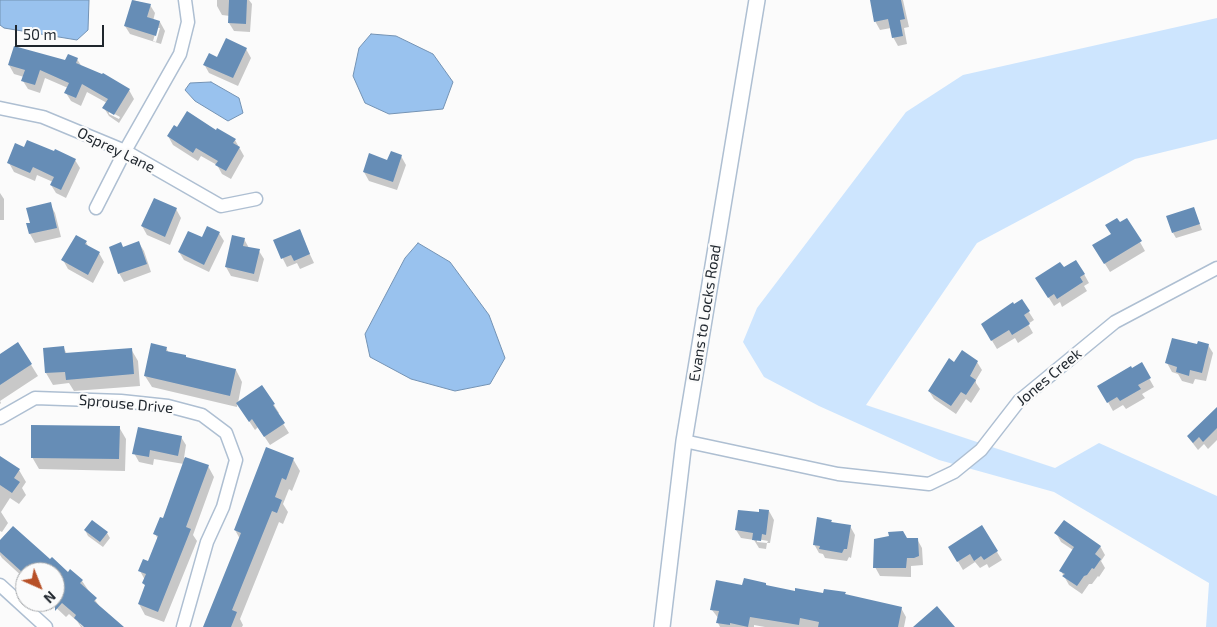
<!DOCTYPE html>
<style>
body{margin:0}
#map{position:relative;width:1217px;height:627px;overflow:hidden;background:#fbfbfb;font-family:"Exo 2",sans-serif}
canvas{display:block}
.north{position:absolute;left:15px;top:562px;width:50px;height:50px;box-sizing:border-box;background:#fbfbfb;border:1px solid #a3a6a9;border-radius:50%;rotate:136deg;font-size:14px;font-weight:700;line-height:20px;text-align:center;color:#1f262d}
.north::after{content:'';display:block;margin:auto;width:18px;height:22px;background:#b75027;clip-path:polygon(50% 0,100% 100%,50% 72%,0 100%)}
.scale{position:absolute;left:15px;top:25px;width:89px;height:22px;box-sizing:border-box;border:2px solid #1f262d;border-top:0;padding-left:6px;font-size:15px;line-height:18px;white-space:nowrap;color:#1f262d;-webkit-text-stroke:4px #fbfbfb;paint-order:stroke}
</style>
<div id="map">
<canvas width="1217" height="627"></canvas>
<div class="north">N</div>
<div class="scale">50 m</div>
</div>
<script>
const c = document.querySelector('canvas').getContext('2d');
c.lineJoin = 'round';
function fill(path, color) { c.fillStyle = color; c.fill(path, 'evenodd'); }
const toPath = rows => new Path2D(rows.map(r => 'M' + r).join(''));
function stroke(path, color, width, dash) { c.strokeStyle = color; c.lineWidth = width; c.lineCap = dash ? 'butt' : 'round'; c.setLineDash(dash || []); c.stroke(path); }
function label(font, color, halo, rows, align = 'center') {
  c.font = font + ' "Exo 2",sans-serif'; c.lineWidth = 4.5; c.setLineDash([]); c.textBaseline = 'middle'; c.strokeStyle = halo; c.fillStyle = color; for (const [text, x, y, turn = 0] of rows) {
    c.save(); c.translate(x, y); c.rotate((+turn || 0) * Math.PI / 180); c.textAlign = isNaN(turn) ? turn : align; if (halo) c.strokeText(text, 0, 0); c.fillText(text, 0, 0); c.restore();
  }
}
fill(toPath([
 [1217,18,1217,139,1135,159,977,243,866,405,1055,468,1099,443,1217,496,1217,627,1206,627,1209,583,1054,492,939,460,819,406,764,377,743,342,757,308,906,112,963,75]
]), '#cde5fe');
const water = toPath([
 [0,0,89,0,88,30,77,40,4,28,0,25,0,0],
 [371,34,396,36,433,54,453,82,443,109,389,114,365,103,353,76,359,48,371,34],
 [211,82,239,98,243,113,228,121,195,101,185,90,190,83,211,82],
 [418,243,450,262,489,315,505,358,490,384,455,391,411,379,370,357,365,334,405,258,418,243]
]);
fill(water, '#99c2ee');
stroke(water, '#7493b4', 1);
fill(toPath([
 [133,0,150,5,155,13,153,21,160,22,165,31,161,44,130,34,125,26],
 [157,28,160,28,156,42,153,41],
 [217,0,249,0,252,4,250,32,234,31,229,23,230,16,222,15,217,6],
 [871,0,903,0,909,27,904,28,907,44,898,46,893,37,891,28,880,30,875,21],
 [246,49,251,58,238,86,209,73,204,64],
 [77,59,82,67,129,90,134,99,119,123,109,116,104,108,107,103,87,92,81,106,71,101,66,93,68,88,45,78,40,93,28,89,23,81,24,77,14,74,9,65,66,62],
 [109,111,120,117,119,119,109,114],
 [168,136,235,140,244,156,231,179,222,174,217,165,201,156,198,161,173,145],
 [401,156,406,165,397,190,369,181,364,172],
 [75,160,80,168,66,198,56,193,51,185,53,182,37,175,35,181,14,172,9,163],
 [0,193,4,199,4,220,0,220],
 [50,204,55,213,61,237,35,243,30,234,28,224,31,224],
 [176,209,181,218,170,245,147,235,142,226],
 [1194,209,1202,230,1176,238,1173,233],
 [1127,219,1145,251,1110,272,1094,246,1112,235],
 [299,231,314,263,300,269,297,263,287,267,274,241],
 [219,233,224,241,209,272,184,260,179,252,202,239],
 [233,237,244,239,249,248,259,251,264,259,258,282,231,276,226,267],
 [86,242,89,248,99,253,104,262,93,283,68,269,63,260],
 [139,243,144,251,151,272,124,282,119,273],
 [1063,269,1084,274,1089,283,1084,286,1087,291,1062,307,1060,302,1054,306,1042,287],
 [1022,301,1034,320,1028,324,1033,333,1018,343,1015,338,997,349,982,324],
 [18,344,38,376,0,401,1,403,0,404,0,356],
 [1208,345,1213,353,1206,381,1195,379,1193,384,1182,381,1178,374,1172,372,1167,363,1198,346],
 [63,347,67,354,131,349,138,361,140,386,74,391,69,383,53,385,46,373,44,349],
 [166,348,169,353,186,359,236,370,242,382,238,403,262,386,274,405,279,413,277,414,289,433,270,445,258,427,255,430,237,403,237,407,152,387,145,376],
 [977,362,982,370,976,380,976,383,980,389,971,403,966,399,956,414,934,399,929,391],
 [1141,364,1154,387,1142,394,1145,398,1126,409,1123,405,1113,411,1099,386],
 [1217,409,1217,440,1208,449,1204,444,1198,450,1188,437],
 [119,427,126,439,125,471,39,469,32,457],
 [181,437,186,445,184,458,208,466,214,477,193,535,197,541,164,622,145,615,139,604,146,587,144,583,145,580,140,571,149,563,158,539,155,534,163,519,184,464,154,459,153,465,139,462,134,453],
 [0,457,19,470,26,482,22,488,26,495,19,504,10,498,1,512,8,523,2,532,0,531],
 [293,459,300,471,292,491,289,489,283,504,288,512,283,524,279,522,240,619,243,625,242,627,204,627,240,539,235,530],
 [769,511,774,520,770,543,767,543,768,541,757,539,757,542,767,543,766,549,759,548,754,540,741,538,736,530],
 [831,521,833,524,850,526,855,535,851,558,849,557,847,561,825,558,823,554,819,553,814,544],
 [85,530,107,533,110,538,103,547,88,536],
 [1056,533,1100,546,1105,555,1101,561,1105,568,1099,577,1098,576,1092,584,1089,584,1082,594,1069,585,1061,571,1073,550,1061,542],
 [917,539,922,548,923,565,911,566,911,577,880,576,875,567,907,540],
 [0,541,50,561,68,574,82,581,102,610,122,627,86,627,80,621,80,624,83,627,81,627,77,621,69,614,66,617,50,602,55,602,55,572,25,572,25,579,2,558,0,555],
 [950,548,997,552,1002,560,989,568,987,564,980,568,975,562,963,570],
 [766,584,767,587,796,592,846,596,901,608,906,617,904,627,765,627,754,625,754,627,720,627,718,623,719,619,712,610,743,586]
]), '#0003');
fill(toPath([
 [132,0,151,4,147,17,160,21,156,36,124,26],
 [229,0,247,0,246,24,228,23],
 [870,0,901,0,905,19,900,20,903,36,892,38,888,19,874,22],
 [226,38,247,48,233,78,203,65,209,53,217,57],
 [14,46,65,60,68,54,78,58,76,63,102,74,103,73,130,89,114,115,102,108,108,99,82,84,76,98,64,93,69,83,40,70,35,85,21,81,25,70,8,65],
 [187,111,216,130,217,128,236,139,233,143,240,147,226,171,215,165,218,161,196,148,193,153,167,136,174,125,177,127],
 [27,140,54,151,55,149,76,159,61,190,50,185,54,177,33,167,30,173,7,163,15,143,24,147],
 [391,151,402,155,393,182,363,172,369,153,387,160],
 [154,198,177,208,165,237,141,226],
 [51,202,57,228,29,234,26,223,30,223,26,208],
 [1194,207,1200,224,1172,233,1166,216],
 [1117,218,1120,222,1127,218,1142,241,1104,264,1092,245,1111,234,1105,225],
 [207,226,220,232,204,265,178,252,188,231,202,237],
 [300,229,310,254,294,261,291,255,281,259,273,240],
 [76,235,87,241,85,244,100,252,88,275,61,260],
 [232,235,245,238,243,246,260,249,254,274,225,267],
 [139,241,147,264,118,274,109,247,121,242,123,247],
 [1076,260,1085,274,1080,277,1083,282,1057,299,1054,294,1048,298,1035,278,1060,262,1064,267],
 [1022,299,1030,311,1024,315,1030,324,1012,335,1009,330,991,341,981,324,1013,302,1014,304],
 [1172,338,1197,344,1198,341,1209,344,1202,373,1190,370,1189,376,1176,372,1177,367,1165,363],
 [18,342,32,364,0,385,0,354],
 [151,343,167,347,166,351,186,355,186,357,236,369,230,396,144,376],
 [64,346,65,353,132,348,134,374,66,380,65,372,45,373,43,348],
 [962,350,978,361,970,376,976,380,966,395,961,392,951,406,928,391,949,358,954,362],
 [1142,362,1151,378,1138,385,1141,389,1120,401,1117,397,1107,403,1097,386,1131,366,1132,368],
 [262,385,275,404,273,405,285,423,264,437,252,419,249,422,236,403],
 [1217,407,1217,428,1203,442,1199,437,1193,443,1187,436],
 [31,425,120,426,119,459,31,458],
 [138,427,182,436,178,456,150,450,149,457,132,454],
 [266,447,294,458,286,480,282,478,275,497,282,500,277,513,272,511,232,610,237,612,231,627,203,627,241,533,234,530],
 [0,456,20,469,14,478,20,482,12,493,0,485],
 [185,457,209,465,186,527,191,529,158,612,138,604,145,585,142,583,146,574,138,571,143,559,148,561,158,536,153,534,160,517,163,518],
 [759,509,769,510,766,535,762,534,761,541,752,540,753,533,735,530,738,510,759,512],
 [817,517,832,520,831,522,851,525,847,549,844,549,842,553,819,549,820,546,813,545],
 [92,520,108,532,100,542,84,530],
 [1064,520,1101,546,1095,554,1101,559,1094,569,1092,568,1087,575,1084,576,1077,586,1062,576,1065,574,1059,571,1074,547,1054,533],
 [982,525,998,551,984,560,981,556,974,561,970,554,957,562,948,547],
 [13,526,50,559,52,557,68,572,70,569,83,580,80,583,97,598,94,601,124,627,84,627,74,618,76,615,62,603,55,611,55,572,22,572,0,552,0,540],
 [903,531,907,538,918,538,919,556,914,558,907,558,906,568,873,568,874,539,889,536,888,532],
 [744,578,766,583,766,585,795,591,795,588,823,593,824,589,846,592,845,594,902,607,898,627,818,627,819,622,800,618,799,625,750,617,748,627,730,623,730,625,716,623,719,611,710,610,716,580,742,585],
 [937,606,955,627,913,627]
]), '#668db6');
const minor = toPath([
 [0,108,43,117,125,151,221,206,256,199],
 [96,208,125,151,180,54,188,22,185,0],
 [0,418,35,398,121,401,168,406,202,415,226,433,236,460,223,507,207,542,183,627],
 [684,441,838,474,929,484,954,472,981,450,1019,401,1115,322,1217,268],
 [0,585,46,627]
]);
const tertiary = toPath([
 [662,627,684,441,757,0]
]);
stroke(minor, '#aebfd2', 15);
stroke(tertiary, '#aebfd2', 18);
stroke(minor, '#fff', 12);
stroke(tertiary, '#fff', 15);
label('15px', '#1f262d', '#fbfbfb', [
 ["Osprey Lane",116,150,26],
 ["Evans to Locks Road",705,313,-81],
 ["Jones Creek",1049,377,-40],
 ["Sprouse Drive",126,404,5]
]);
</script>
